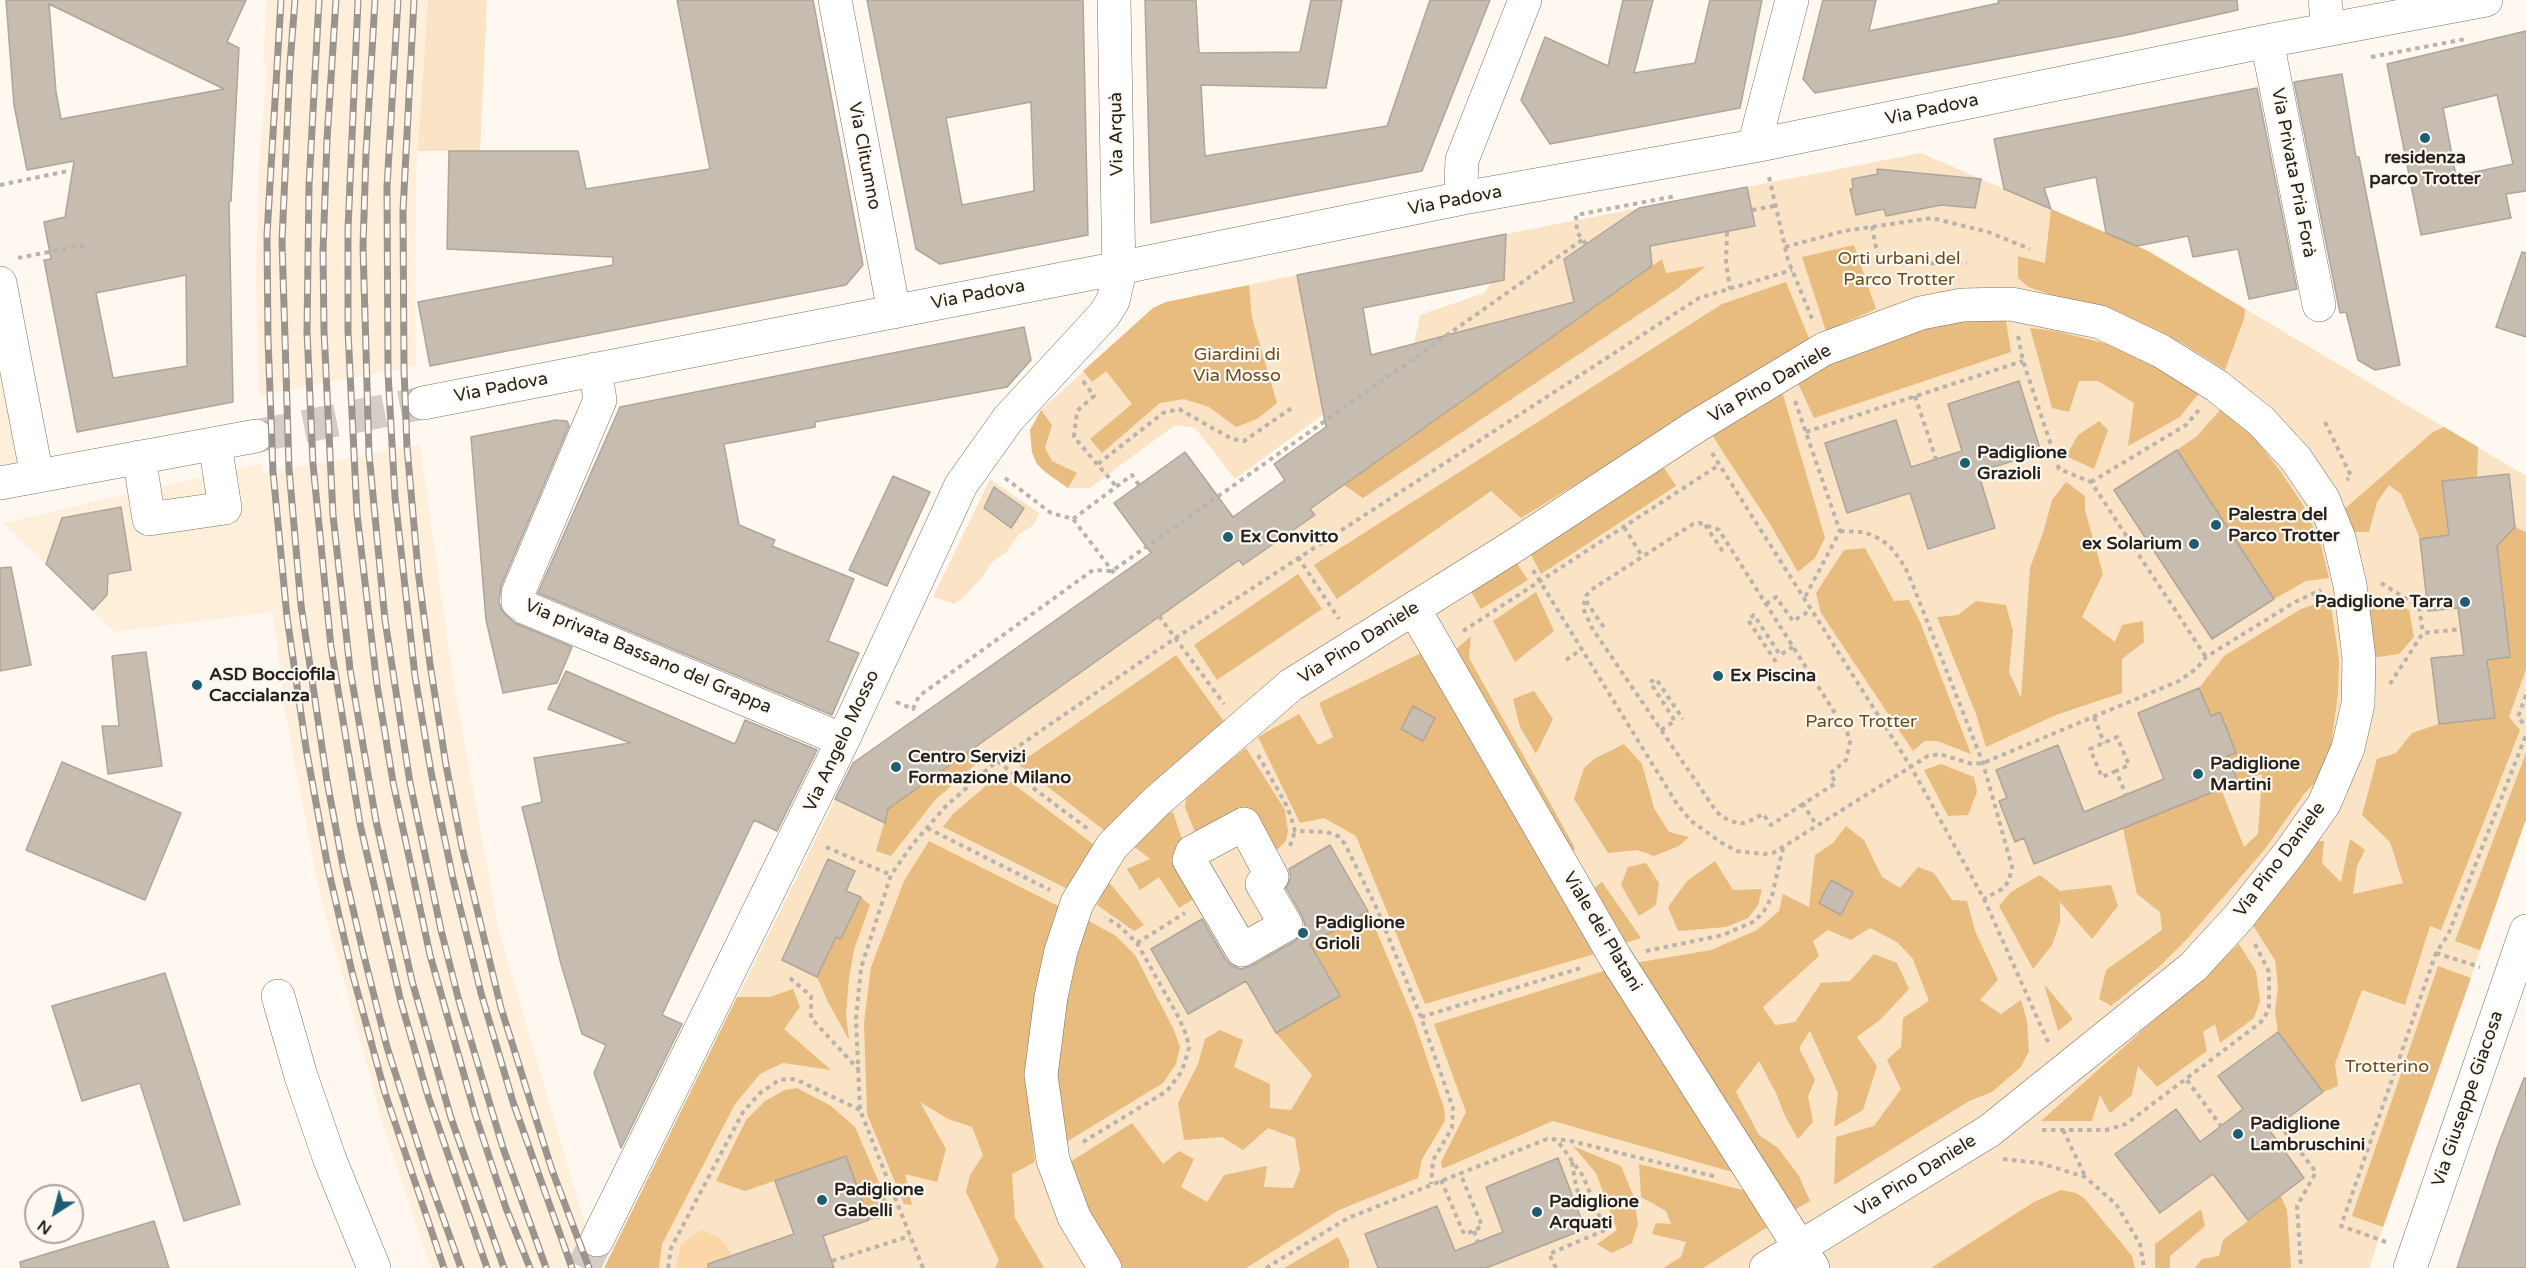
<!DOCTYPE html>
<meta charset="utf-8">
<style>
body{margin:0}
#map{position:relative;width:2526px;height:1268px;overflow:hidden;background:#fef8f0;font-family:"Varela Round",sans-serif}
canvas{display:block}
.north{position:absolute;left:24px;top:1184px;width:60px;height:60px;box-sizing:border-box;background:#fef8f0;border:2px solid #a7a29c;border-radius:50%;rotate:216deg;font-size:16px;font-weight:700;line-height:24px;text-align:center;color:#25221d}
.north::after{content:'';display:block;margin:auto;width:21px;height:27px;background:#1e5e73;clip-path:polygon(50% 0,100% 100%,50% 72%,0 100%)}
</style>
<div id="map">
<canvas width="2526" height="1268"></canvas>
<div class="north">N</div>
</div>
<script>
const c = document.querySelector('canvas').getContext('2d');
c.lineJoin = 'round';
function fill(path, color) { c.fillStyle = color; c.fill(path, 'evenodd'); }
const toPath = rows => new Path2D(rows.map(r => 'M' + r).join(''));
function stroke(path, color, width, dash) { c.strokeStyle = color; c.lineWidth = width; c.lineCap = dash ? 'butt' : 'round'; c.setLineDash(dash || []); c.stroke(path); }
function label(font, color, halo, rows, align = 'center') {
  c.font = font + ' "Varela Round",sans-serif'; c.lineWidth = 4.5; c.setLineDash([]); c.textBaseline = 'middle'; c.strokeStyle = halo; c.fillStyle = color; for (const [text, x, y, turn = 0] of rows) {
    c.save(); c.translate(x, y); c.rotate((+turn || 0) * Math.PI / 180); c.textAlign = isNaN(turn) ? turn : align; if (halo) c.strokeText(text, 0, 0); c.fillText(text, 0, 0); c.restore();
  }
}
fill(toPath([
 [267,0,487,0,480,151,417,151,415,272,416,366,259,396,256,280,259,166,267,70,263,59],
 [0,293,34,474,0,481],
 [420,445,454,685,499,932,587,1231,568,1268,431,1268,382,1121,319,890,285,711,273,612,114,632,4,523,262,463,263,473]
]), '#feefdb');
fill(toPath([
 [428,0,487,0,480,151,418,151],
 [1921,153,2148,251,2526,476,2526,819,2369,1268,604,1268,853,763,1207,513,1218,528,1284,481,1274,464,1413,366,1414,344,1420,315,1484,293,1504,264,1506,234],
 [1297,275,1324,414,1235,479,1195,428,1175,425,1090,488,1068,488,1050,476,1037,464,1032,452,1030,430,1041,410,1153,308,1166,302],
 [990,479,1039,513,1034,525,1019,534,1006,553,992,562,984,575,962,599,954,604,933,597]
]), '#fbe4c5');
fill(toPath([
 [2051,209,2148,251,2245,309,2244,319,2225,370,2182,343,2105,312,2028,287,2018,278,2018,256,2045,263],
 [1854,245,1876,309,1826,331,1802,257],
 [1662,259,1666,273,1706,266,1677,289,1363,498,1344,485],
 [1786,282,1810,341,1521,518,1491,491,1337,599,1314,565,1722,304],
 [1249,285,1252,318,1277,403,1257,419,1236,427,1209,407,1184,399,1160,403,1102,453,1090,439,1132,404,1106,371,1092,382,1083,371,1153,308,1166,302],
 [2005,315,2011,352,1814,418,1796,379,1923,323],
 [2030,328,2056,331,2111,345,2154,362,2200,392,2180,417,2128,446,2134,403,2098,381,2079,381,2069,412,2052,408],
 [1781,388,1825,538,1815,558,1798,572,1770,524,1710,432],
 [2221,409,2254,437,2281,472,2303,505,2321,545,2329,578,2306,581,2274,599,2177,450,2197,436],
 [1041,410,1052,425,1045,448,1052,461,1077,473,1068,488,1044,471,1037,464,1032,452,1030,430],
 [2099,421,2108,430,2094,469,2066,456,2078,435],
 [2444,427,2478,447,2477,477,2442,482,2449,535,2420,539,2401,494,2389,485,2377,502,2369,532,2348,532,2341,512,2433,432],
 [1661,463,1676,486,1541,574,1527,547],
 [2066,482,2085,496,2085,510,2103,574,2082,617,2115,642,2122,625,2143,621,2144,642,2122,659,2122,693,2056,715,1986,747,1976,714,1937,617,1958,615,1976,601,2006,605,2013,631,2009,672,2021,698,2030,568,2044,530,2052,500],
 [2515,527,2526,532,2526,669,2509,717,2520,730,2441,930,2430,926,2405,1005,2362,990,2335,1064,2338,1086,2323,1092,2278,1032,2275,1011,2278,986,2275,960,2250,921,2313,841,2324,841,2322,863,2341,882,2350,839,2365,850,2357,866,2353,894,2403,883,2390,842,2362,815,2377,759,2396,753,2412,733,2439,724,2494,718,2488,660,2496,539,2505,538],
 [1865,548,1894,601,1909,600,1920,622,1971,754,1937,741,1925,741,1913,751,1821,613,1816,593,1844,550],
 [1512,556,1528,580,1481,609,1468,586],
 [1298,574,1322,609,1217,680,1194,645],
 [1536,592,1554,631,1515,662,1493,621],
 [2388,598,2409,610,2414,637,2399,654,2371,658,2362,602],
 [2330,599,2339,660,2338,693,2328,770,2304,794,2265,849,2186,940,2160,966,2111,1006,2099,999,2106,970,2162,930,2160,912,2137,894,2123,828,2221,789,2244,847,2258,834,2262,774,2238,782,2227,756,2235,753,2211,716,2199,688,2224,656,2301,609],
 [1471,636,1469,658,1575,848,1571,858,1452,653],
 [1423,652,1598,953,1425,1004,1356,836,1324,818,1300,823,1258,737,1299,714,1318,745,1333,737,1319,703],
 [1176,655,1226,724,1109,834,1018,764],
 [1534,691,1553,719,1536,754,1520,727,1513,699],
 [1624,744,1642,764,1654,808,1669,832,1689,837,1679,846,1654,856,1637,850,1608,853,1574,799,1584,768,1594,759],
 [976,746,984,757,935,800,891,856,876,851,888,809],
 [1246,748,1285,810,1288,831,1286,841,1278,849,1262,858,1243,824,1201,847,1185,807,1187,793],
 [2526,753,2526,819,2480,950,2455,941],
 [1941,764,1974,777,1977,792,1968,815,1948,816,1924,770],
 [1000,774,1097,847,1070,890,943,827,954,813],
 [1173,812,1182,839,1182,860,1194,899,1179,908,1159,877,1140,890,1127,869,1150,859,1132,845,1157,816],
 [1846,826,1864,840,1882,877,1900,888,1918,867,1934,873,1952,900,1967,901,1975,931,1998,980,1980,1000,2001,1014,2021,1000,2027,1021,2029,1051,2021,1067,1992,1092,1969,1101,1834,1185,1836,1137,1874,1126,1901,1089,1887,1060,1901,1047,1903,1018,1929,1001,1913,959,1897,942,1870,928,1851,940,1828,930,1813,941,1819,956,1763,1007,1775,1025,1795,1022,1821,983,1850,981,1874,954,1897,963,1909,989,1881,1019,1857,1037,1877,1066,1863,1110,1834,1127,1838,1093,1810,1031,1799,1048,1815,1080,1808,1096,1813,1122,1798,1139,1785,1116,1776,1093,1759,1061,1736,1092,1759,1135,1778,1148,1799,1176,1810,1201,1789,1213,1629,964,1711,950,1757,930,1779,911,1783,894,1809,907,1815,855,1833,843],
 [929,841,1062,908,1049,946,1025,1071,1035,1162,1012,1174,1015,1218,1044,1268,995,1268,999,1260,966,1192,970,1175,983,1155,972,1127,948,1119,920,1102,946,1149,937,1182,905,1174,912,1205,904,1204,867,1114,864,1023,871,967,904,881],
 [1715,861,1733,890,1762,889,1758,905,1748,918,1726,927,1678,931,1668,907,1687,881],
 [1646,863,1659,883,1656,905,1639,916,1621,885,1628,867],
 [2040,875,2060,891,2111,885,2118,906,2092,939,2060,902,2060,922,2052,945,2033,969,1999,906,2011,892],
 [1108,881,1144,925,1134,931,1097,905],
 [1602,882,1641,938,1618,945,1590,891],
 [861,897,870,905,854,950,849,978,846,1014,849,1040,828,1002,817,977,836,937,841,939],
 [1368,911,1413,1018,1444,1108,1445,1121,1422,1159,1418,1178,1339,1210,1246,1268,1118,1268,1107,1252,1067,1164,1132,1123,1163,1164,1179,1151,1194,1159,1181,1187,1207,1202,1224,1175,1267,1166,1264,1187,1293,1188,1300,1170,1295,1138,1268,1128,1243,1150,1222,1137,1184,1140,1178,1103,1198,1064,1205,1039,1220,1030,1243,1040,1234,1067,1270,1084,1270,1108,1291,1110,1312,1075,1276,1033,1340,996,1319,959,1285,959],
 [1087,920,1116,936,1135,955,1174,1030,1180,1047,1176,1064,1163,1083,1063,1144,1055,1108,1066,977],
 [2239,944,2256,971,2260,1001,2254,1018,2220,1043,2215,1024,2203,1032,2207,1051,2157,1087,2138,1066,2132,1095,2110,1113,2100,1095,2092,1121,2041,1121],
 [2438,966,2471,978,2383,1227,2352,1216],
 [1607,970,1743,1175,1553,1121,1442,1169,1441,1162,1466,1112,1434,1024],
 [2044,984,2073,1019,2058,1031],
 [793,989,800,1007,784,1029,831,1070,783,1063,760,1074,735,1104,662,1244,659,1268,604,1268,737,997,770,997],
 [797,1088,831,1106,855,1127,894,1217,869,1220,846,1156,745,1191,716,1181,746,1120,765,1101,785,1090],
 [1573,1146,1621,1166,1634,1197,1638,1224,1632,1243,1612,1253,1597,1244,1617,1230,1596,1173],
 [1639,1164,1755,1193,1774,1223,1703,1268,1663,1268,1681,1257,1686,1242,1652,1234,1656,1223,1671,1224,1666,1211,1641,1197],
 [2061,1190,2076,1193,2085,1199,2132,1256,2135,1268,1931,1268,2034,1202],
 [2281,1196,2287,1210,2291,1268,2195,1268,2202,1259,2219,1256,2223,1240],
 [2201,1209,2205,1226,2170,1256,2170,1268,2155,1268,2155,1244],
 [1338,1237,1349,1260,1349,1268,1284,1268]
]), '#e8bb7f');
fill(toPath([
 [702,1230,721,1238,733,1257,732,1268,676,1268,681,1244]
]), '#fbd7a7');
const building = toPath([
 [6,0,246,0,227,42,239,48,231,201,229,202,233,402,77,432,44,260,51,259,44,222,65,217,74,161,27,170,14,105,6,0],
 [49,4,121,39,224,89,61,119,56,92,49,4],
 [186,275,187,366,113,378,96,293,186,275],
 [677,0,813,0,863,265,846,285,430,366,418,302,613,265,613,257,447,249,449,151,578,151,586,189,710,169,677,0],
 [867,0,1083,0,1088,235,940,264,916,249,867,0],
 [1031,102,1034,191,962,205,946,118,1031,102],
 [1145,0,1196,0,1199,53,1300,52,1311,0,1342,0,1326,88,1201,85,1205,156,1387,126,1430,0,1490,0,1422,171,1151,223,1145,0],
 [1623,0,1653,0,1634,73,1695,63,1710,0,1762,0,1740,108,1550,144,1521,100,1545,37,1608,66,1623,0],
 [1823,0,1876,0,1869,31,1999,3,1998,0,2237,0,2238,10,2127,35,1815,93,1803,79,1823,0],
 [2526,31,2526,191,2506,194,2511,218,2421,235,2387,64,2526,31],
 [2497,95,2513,164,2456,176,2443,108,2497,95],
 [2342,74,2356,157,2359,157,2400,365,2375,370,2358,360,2346,312,2340,313,2294,82,2342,74],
 [2257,88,2297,289,2249,299,2238,249,2193,257,2188,236,2137,246,2106,233,2096,177,2044,188,2051,209,2004,189,1994,139,2257,88],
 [1877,169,1981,179,1975,208,1941,205,1886,216,1884,209,1856,215,1850,189,1853,189,1852,179,1878,174,1877,169],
 [1747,187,1755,226,1650,246,1652,266,1310,509,1315,515,1243,565,1239,560,888,809,885,823,835,799,853,763,1151,553,1114,503,1185,452,1233,517,1285,480,1274,464,1326,427,1297,275,1506,234,1504,280,1363,308,1371,355,1574,302,1564,259,1639,208,1747,187],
 [2522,252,2526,253,2526,337,2496,327,2522,252],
 [1024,327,1031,360,1007,387,815,422,815,427,724,444,739,525,775,540,772,546,854,579,828,641,859,653,832,715,538,593,620,407,1024,327],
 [2019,381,2041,452,1978,472,1995,528,1928,549,1910,493,1847,513,1825,443,1896,420,1911,467,1962,451,1948,404,2019,381],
 [556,420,567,421,569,426,501,586,499,602,502,611,515,623,572,647,557,683,503,693,486,620,471,437,556,420],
 [2177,450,2274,599,2212,639,2114,490,2177,450],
 [2509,474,2515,527,2497,546,2510,657,2487,660,2495,718,2439,724,2431,658,2464,655,2458,608,2428,611,2420,539,2449,535,2442,481,2509,474],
 [893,476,930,492,887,586,849,570,893,476],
 [994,487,1024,508,1011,528,984,508,994,487],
 [121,507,131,570,108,574,107,595,93,610,46,564,62,518,121,507],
 [11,567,31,665,0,671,0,568,11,567],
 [146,652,162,766,108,774,102,726,119,726,112,656,146,652],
 [566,671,735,744,745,720,817,750,777,831,754,820,662,1015,682,1024,621,1148,594,1073,606,1045,582,1034,561,964,522,807,542,802,534,758,630,743,548,709,566,671],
 [2199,688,2211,716,2220,712,2236,753,2227,756,2238,782,2034,864,2024,838,2015,842,1999,801,2007,798,1996,770,2058,745,2084,812,2164,779,2138,713,2199,688],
 [1413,706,1435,718,1423,741,1401,729,1413,706],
 [62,762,181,813,145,900,26,850,62,762],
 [1330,845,1368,911,1310,944,1340,996,1276,1033,1246,981,1188,1014,1151,949,1202,919,1226,960,1232,966,1241,969,1251,966,1295,941,1302,934,1305,924,1302,916,1286,888,1291,877,1289,869,1330,845],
 [828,859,855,871,846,891,861,897,841,939,836,937,817,977,782,960,828,859],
 [1831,880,1853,892,1841,915,1819,903,1831,880],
 [165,973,240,1204,184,1221,140,1083,82,1101,52,1006,165,973],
 [2278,1032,2323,1092,2270,1131,2304,1178,2248,1220,2213,1174,2160,1213,2115,1154,2176,1109,2200,1142,2243,1109,2218,1076,2278,1032],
 [2524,1078,2526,1078,2526,1268,2457,1268,2498,1145,2524,1078],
 [846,1156,869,1220,823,1236,834,1268,708,1268,708,1264,794,1234,775,1181,846,1156],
 [1558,1158,1585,1229,1486,1268,1378,1268,1365,1234,1437,1206,1455,1251,1503,1232,1486,1187,1558,1158],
 [154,1221,169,1268,21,1268,20,1262,154,1221]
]);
fill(building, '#c6bcaf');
stroke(building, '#afa598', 1.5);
stroke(toPath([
 [256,436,423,403],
 [583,1268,597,1240]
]), '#d3cdc6', 33, [33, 16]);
const minor = toPath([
 [835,0,894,312],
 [2325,0,2328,29],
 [2267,41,2319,305],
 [1754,146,1792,0],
 [1463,198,1461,183,1462,160,1525,0],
 [0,283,37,476],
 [595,369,600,400,518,593,518,602,526,608,843,740],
 [423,403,1119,268,1463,198,1754,146,2267,41,2486,0],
 [139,457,149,519,225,508,215,444],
 [0,483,256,436],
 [1414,609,1615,957,1813,1268],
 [1244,824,1272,877,1262,884,1286,925,1242,950,1189,860,1192,852,1244,824],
 [278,996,301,1076,330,1160,374,1268],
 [597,1240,843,740,961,485,1008,419,1104,315,1113,301,1119,275,1114,0],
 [1105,1268,1074,1217,1053,1160,1041,1075,1051,997,1061,951,1077,903,1112,846,1156,802,1291,685,1517,544,1695,427,1824,349,1921,313,1962,305,2011,304,2100,322,2161,351,2217,386,2261,421,2296,459,2323,499,2339,538,2350,585,2359,658,2358,704,2348,748,2324,804,2290,852,2238,918,2193,967,1989,1131,1766,1268],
 [2410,1268,2526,931]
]);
stroke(minor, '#797064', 34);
stroke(toPath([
 [2371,57,2466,39],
 [1769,177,1788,260,1813,321],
 [0,185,68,171],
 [1752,210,1774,206],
 [1872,226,1879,264,1967,263],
 [1727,232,1726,262,1730,289],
 [1586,244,1577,232,1576,215,1676,196],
 [1785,247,1844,231,1932,218,1988,232,2030,249],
 [18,258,85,245],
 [2018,336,2023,361,2059,469,2091,482,2206,657],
 [1083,381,1094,396,1077,411,1074,437,1116,486],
 [1915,396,1936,459],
 [1795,401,1840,531,1804,599],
 [2325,422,2351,476,2347,480],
 [1806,432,2023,361],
 [1712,453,1911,767,1984,899,2048,1042],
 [1098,464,1163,413,1179,409,1232,439,1244,441,1293,407],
 [1005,478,1051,513,1073,519,1117,577],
 [2091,482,2186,425,2199,410],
 [1073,519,1132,475,1139,485],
 [1705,525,1724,553],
 [1624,527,1642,556],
 [1840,531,1864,532,1876,537,1889,545,1901,561,1908,573,1983,763,2012,867,2009,881,2002,889,1984,899],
 [1298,557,1339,619],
 [1533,570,1677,804,1691,821,1722,843,1737,851,1764,854,1773,853,1783,847,1928,756,1940,754,1972,764,1983,763,2179,681,2197,668,2206,657,2295,602,2321,590],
 [2381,583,2419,607,2423,633],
 [1586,601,1605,629],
 [1766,604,1776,597,1793,621,1811,610],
 [1159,616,1224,704],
 [1463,631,1719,465],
 [1566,660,1582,649],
 [1776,662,1748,620,1754,615,1780,655,1793,647],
 [2390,684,2423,633,2461,629],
 [2526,695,2518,717,2526,727],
 [896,702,913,709,919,696,1093,570,1112,571,1582,240],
 [2094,717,2104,743],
 [1661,730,1675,721,1650,682,1656,679,1683,719],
 [1258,755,1288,808,1295,831,1327,832,1338,836,1345,844,1377,909,1421,1017,1453,1108,1452,1128,1433,1160,1431,1184],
 [997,761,1088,829],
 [2116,771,2102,777,2090,749,2117,737,2129,765,2116,771,2126,795],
 [1803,804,1771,825,1763,814,1748,822,1739,824,1722,817,1716,811,1592,628,1583,608,1586,596,1591,590,1693,524,1700,523,1719,530,1847,732,1850,742,1846,760,1830,774,1836,783,1803,804,1817,826],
 [927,828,1050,890],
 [1290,846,1295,831],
 [826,847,891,875],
 [1137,943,1185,913],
 [1646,951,1723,935,1755,921,1764,911,1772,896,1783,848],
 [2436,953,2480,967],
 [790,978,811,996,811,1018,859,1070],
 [1421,1017,1584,967],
 [2187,1080,2221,1126],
 [2279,1124,2316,1172,2297,1206,2301,1268],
 [2042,1130,2106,1130,2126,1124,2260,1023,2265,1017,2269,1007,2269,972,2255,944],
 [2063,1130,2085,1176],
 [1083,1142,1167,1091,1182,1071,1189,1048,1187,1037,1179,1018,1137,943,1118,925,1105,917],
 [2003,1159,2040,1163,2085,1177,2116,1204,2140,1244,2144,1268],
 [1572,1162,1576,1187,1583,1204,1577,1206],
 [1441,1180,1464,1234,1474,1231,1482,1226,1460,1173],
 [1474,1231,1478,1242],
 [2386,1242,2341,1226,2436,953,2448,935,2526,735],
 [832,1261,910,1236],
 [668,1268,671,1248,743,1112,760,1093,779,1080,795,1079,860,1110],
 [923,1268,860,1110,856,1019,861,968,891,875,912,845,946,806,997,761,1174,639,1699,298,1792,270],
 [1266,1268,1348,1218,1547,1139,1567,1140,1717,1177],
 [1556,1268,1549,1254,1605,1230,1583,1176,1557,1140]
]), '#b8b3ac', 4, [4.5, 4.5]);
stroke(minor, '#fff', 33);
const rail = toPath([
 [281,0,267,235,268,338,273,472,287,617,306,748,328,868,352,972,385,1093,444,1268],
 [295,0,290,64,282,241,289,469,301,605,327,781,343,866,363,952,387,1047,427,1173,461,1268],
 [319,0,309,185,307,331,313,464,331,647,360,824,401,1002,428,1096,487,1268],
 [336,0,327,140,323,252,324,331,333,515,350,669,376,821,412,981,451,1118,504,1268],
 [358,0,348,229,348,331,357,514,377,685,393,782,430,955,476,1117,506,1208,530,1268],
 [375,0,366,153,363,247,369,454,385,620,410,783,441,930,459,1001,503,1148,546,1268],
 [398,0,387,187,388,372,395,497,415,676,431,772,453,879,481,993,513,1102,572,1268],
 [414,0,403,211,404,369,407,447,418,570,430,664,446,765,462,847,501,1008,552,1170,589,1268]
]);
stroke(rail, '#99948e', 7);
stroke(rail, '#fef8f0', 4.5, [14]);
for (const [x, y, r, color] of [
 [2425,138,6,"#1e5e73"],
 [1965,463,6,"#1e5e73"],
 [2216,525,6,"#1e5e73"],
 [1228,537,6,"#1e5e73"],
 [2194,544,6,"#1e5e73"],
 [2465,602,6,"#1e5e73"],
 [1718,676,6,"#1e5e73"],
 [197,685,6,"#1e5e73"],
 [896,767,6,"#1e5e73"],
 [2198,774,6,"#1e5e73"],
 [1303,933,6,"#1e5e73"],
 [2238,1134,6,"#1e5e73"],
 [822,1200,6,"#1e5e73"],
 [1537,1212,6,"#1e5e73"]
]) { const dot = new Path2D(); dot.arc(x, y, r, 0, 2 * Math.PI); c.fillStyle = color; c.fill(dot); stroke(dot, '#fef8f0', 2); }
label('18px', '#25221d', '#fef8f0', [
 ["Via Padova",1932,110,-12],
 ["Via Arquà",1117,134,-91],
 ["Via Clitumno",864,156,79],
 ["Via Privata Pria Forà",2293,173,79],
 ["Via Padova",1455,201,-11],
 ["Via Padova",978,295,-11],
 ["Via Pino Daniele",1770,384,-30],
 ["Via Padova",501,388,-11],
 ["Via Pino Daniele",1359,643,-32],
 ["Via privata Bassano del Grappa",648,657,23],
 ["Via Angelo Mosso",842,741,-65],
 ["Via Pino Daniele",2280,860,-53],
 ["Viale dei Platani",1602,932,59],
 ["Via Giuseppe Giacosa",2468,1099,-71],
 ["Via Pino Daniele",1916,1176,-32]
]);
label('bold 18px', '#25221d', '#fef8f0', [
 ["residenza",2425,158,"center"],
 ["parco Trotter",2425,179,"center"],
 ["Padiglione",1977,453],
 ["Grazioli",1977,474],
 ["Palestra del",2228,515],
 ["Parco Trotter",2228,536],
 ["Ex Convitto",1240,537],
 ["ex Solarium",2182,544,"right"],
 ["Padiglione Tarra",2453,602,"right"],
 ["ASD Bocciofila",209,675],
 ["Caccialanza",209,696],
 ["Ex Piscina",1730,676],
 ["Centro Servizi",908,757],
 ["Formazione Milano",908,778],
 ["Padiglione",2210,764],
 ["Martini",2210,785],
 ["Padiglione",1315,923],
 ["Grioli",1315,944],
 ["Padiglione",2250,1124],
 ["Lambruschini",2250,1145],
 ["Padiglione",834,1190],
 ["Gabelli",834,1211],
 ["Padiglione",1549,1202],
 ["Arquati",1549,1223]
], 'left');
label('18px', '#6b4c1f', '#fef8f0', [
 ["Orti urbani del",1899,259],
 ["Parco Trotter",1899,280],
 ["Giardini di",1237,355],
 ["Via Mosso",1237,376],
 ["Parco Trotter",1861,722],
 ["Trotterino",2387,1067]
]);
</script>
